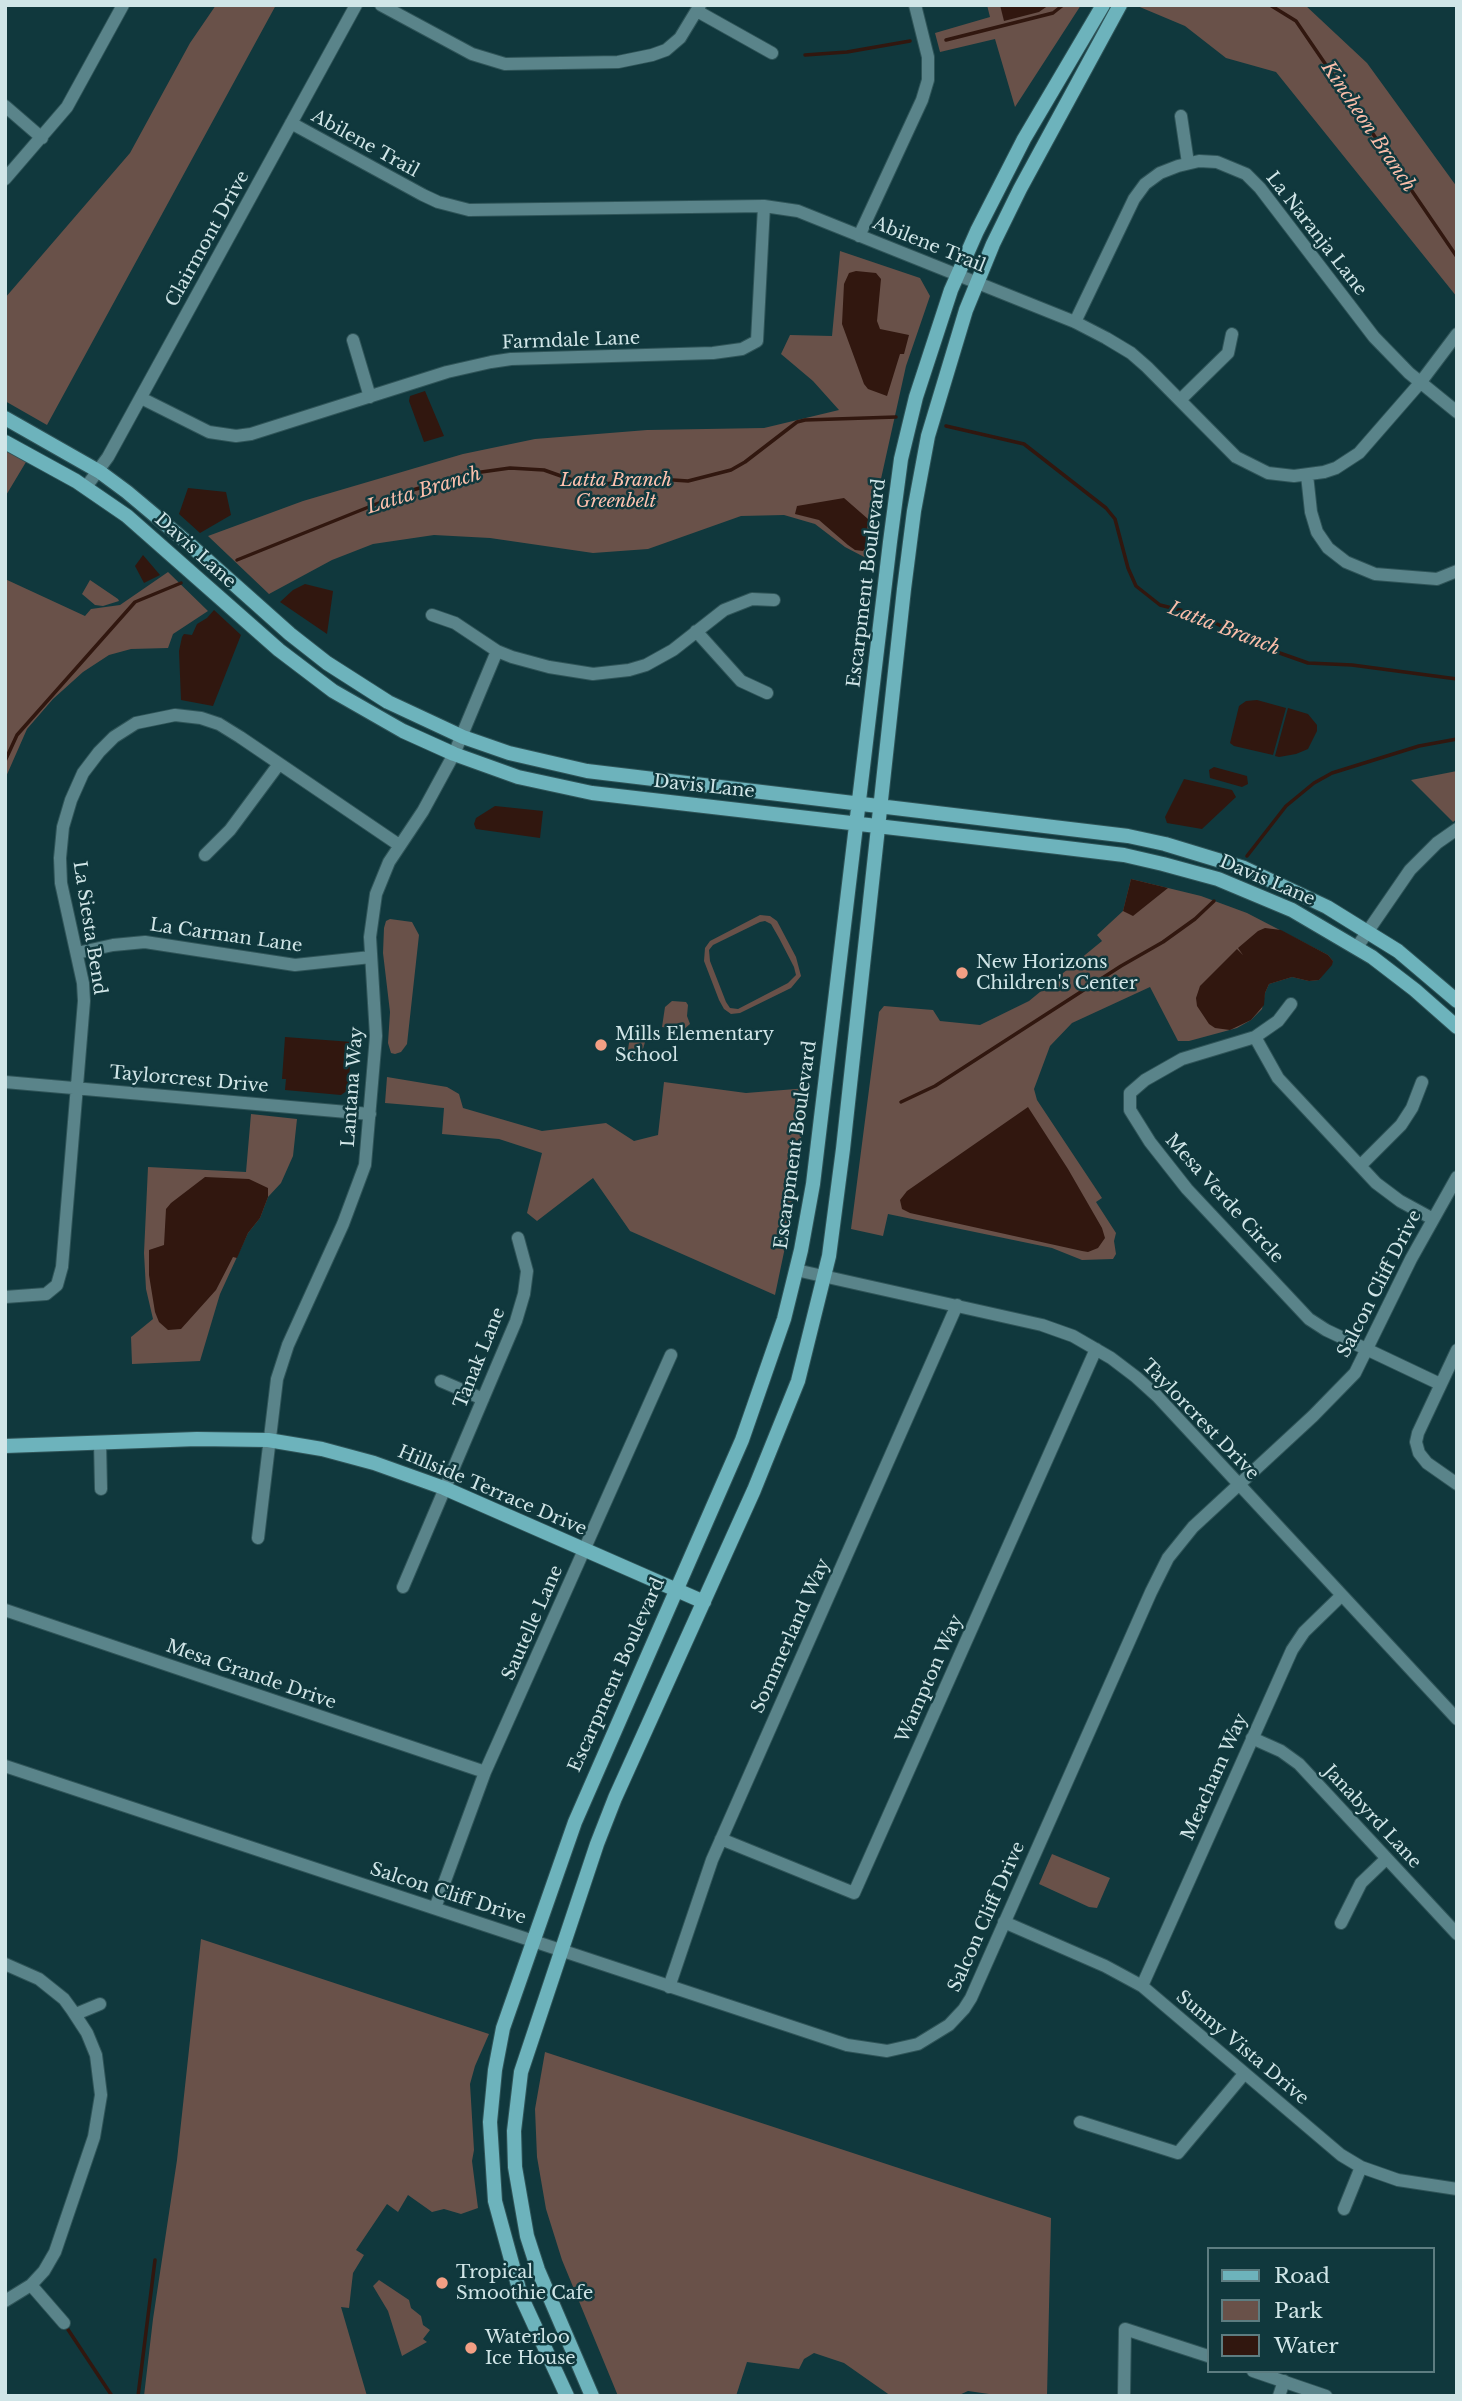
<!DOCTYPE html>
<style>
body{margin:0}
#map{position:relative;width:1462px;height:2401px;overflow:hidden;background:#10383d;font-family:"Libre Baskerville",serif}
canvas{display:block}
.frame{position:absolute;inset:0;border:7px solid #d0e5e7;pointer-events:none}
.legend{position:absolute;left:1207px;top:2247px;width:228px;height:126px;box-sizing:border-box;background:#10383d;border:2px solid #5d7d81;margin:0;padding:9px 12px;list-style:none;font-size:21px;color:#d0e5e7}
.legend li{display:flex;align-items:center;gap:14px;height:35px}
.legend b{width:35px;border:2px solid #5d7d81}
</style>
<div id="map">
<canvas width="1462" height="2401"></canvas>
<div class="frame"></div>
<ul class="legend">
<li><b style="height:9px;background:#6db3bc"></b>Road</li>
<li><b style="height:19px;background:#695149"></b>Park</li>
<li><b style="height:19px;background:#31170f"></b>Water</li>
</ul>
</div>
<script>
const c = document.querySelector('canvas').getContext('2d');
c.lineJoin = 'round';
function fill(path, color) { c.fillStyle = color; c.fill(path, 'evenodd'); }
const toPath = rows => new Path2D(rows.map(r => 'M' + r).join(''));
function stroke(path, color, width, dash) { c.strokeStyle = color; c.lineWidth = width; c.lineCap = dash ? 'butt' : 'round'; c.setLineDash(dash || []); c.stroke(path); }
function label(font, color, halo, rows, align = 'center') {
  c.font = font + ' "Libre Baskerville",serif'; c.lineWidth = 5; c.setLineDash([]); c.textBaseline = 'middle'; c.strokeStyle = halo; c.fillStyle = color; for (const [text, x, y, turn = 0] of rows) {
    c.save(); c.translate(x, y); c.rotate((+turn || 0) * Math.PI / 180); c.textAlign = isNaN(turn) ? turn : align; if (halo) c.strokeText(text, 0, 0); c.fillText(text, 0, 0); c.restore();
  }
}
fill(toPath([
 [216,5,276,5,47,425,5,401,5,298,130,153,190,43],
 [987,5,1081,5,1015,107,995,39,940,52,935,33,990,17],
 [1135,5,1305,5,1367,63,1457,187,1457,297,1276,72,1226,58,1185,26],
 [840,251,920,278,930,296,906,366,871,524,868,559,845,547,815,524,784,515,741,516,648,549,593,553,490,538,434,535,373,544,332,560,269,594,208,536,303,501,463,454,535,439,647,430,764,428,839,410,813,381,781,354,790,335,832,336],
 [5,449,26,462,5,497],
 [168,572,208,611,173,634,168,648,131,649,109,655,83,672,53,699,27,729,5,779,5,579,85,616,91,609,120,605],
 [90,580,118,599,119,601,103,606,95,605,82,594],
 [1457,771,1457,819,1453,822,1411,780],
 [1131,879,1201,896,1247,913,1328,955,1333,961,1319,980,1309,981,1292,977,1269,984,1265,993,1262,1009,1251,1020,1237,1028,1189,1041,1178,1041,1150,987,1072,1023,1050,1046,1034,1089,1037,1100,1102,1198,1096,1202,1116,1233,1114,1241,1116,1254,1113,1259,1082,1260,1052,1248,888,1214,883,1236,851,1229,879,1012,884,1006,933,1010,940,1021,980,1025,1029,1001,1102,941,1097,935,1123,911],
 [760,915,770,916,777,921,796,957,801,976,791,988,740,1013,731,1014,724,1009,719,1000,704,961,705,948,710,941],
 [765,921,771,924,779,938,794,967,796,975,788,983,738,1009,730,1008,726,1002,710,961,709,950,713,945,760,922],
 [390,919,412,922,419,935,407,1044,401,1052,395,1054,391,1053,388,1043,390,1012,383,953,384,928,386,921],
 [672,1001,686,1002,688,1005,687,1016,690,1024,683,1030,662,1027,665,1007],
 [631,1030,643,1031,645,1042,643,1049,632,1057,627,1056],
 [387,1077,447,1087,459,1094,463,1108,542,1131,606,1123,634,1141,658,1135,664,1082,746,1093,808,1088,788,1233,775,1295,630,1231,593,1178,537,1221,527,1213,542,1153,499,1139,442,1134,444,1108,385,1103],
 [251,1114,297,1119,293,1156,281,1183,268,1197,260,1218,248,1233,220,1294,200,1361,132,1364,131,1337,153,1319,146,1289,144,1253,148,1167,246,1172],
 [1052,1854,1110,1878,1097,1908,1089,1907,1039,1884],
 [201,1939,489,2034,475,2066,470,2084,474,2150,472,2161,478,2208,461,2214,444,2209,432,2212,408,2195,398,2212,387,2204,356,2250,364,2255,353,2273,349,2308,341,2307,367,2396,144,2396,153,2319,177,2160],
 [545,2052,1051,2218,1047,2396,1003,2396,968,2391,957,2396,891,2396,844,2363,814,2353,804,2359,799,2369,747,2362,736,2396,618,2396,562,2260,546,2209,537,2157,535,2109],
 [379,2280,409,2300,411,2308,421,2316,423,2325,430,2330,423,2339,427,2342,402,2356,388,2311,373,2286]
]), '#695149');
fill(toPath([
 [1000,5,1049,5,1039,12,1004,21],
 [856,271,876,273,881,279,877,321,880,329,909,335,904,354,900,354,887,396,868,389,864,384,842,324,844,284,849,273],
 [425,391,444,436,424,442,409,401,410,396],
 [188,488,226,492,231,515,200,533,179,514],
 [844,498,868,519,866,547,863,551,855,550,848,545,819,520,795,514,797,506],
 [143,555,160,575,144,583,135,566],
 [305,584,333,591,327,634,280,602,293,590],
 [214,610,241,635,213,706,181,700,179,651,182,637,184,634,192,635,197,624,207,618],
 [1257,700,1286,708,1273,755,1234,746,1230,743,1239,706,1246,701],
 [1288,708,1308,714,1317,725,1317,731,1308,749,1296,754,1279,757,1275,756],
 [1214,767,1247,776,1248,784,1242,787,1210,778,1209,770],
 [1184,779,1232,790,1236,797,1202,829,1167,823,1165,817],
 [495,806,543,811,540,838,476,829,474,824,476,818],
 [1131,879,1168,888,1133,916,1123,911],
 [1265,928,1281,930,1328,955,1333,961,1332,965,1319,980,1309,981,1292,977,1269,984,1265,993,1264,1005,1251,1020,1230,1030,1215,1028,1209,1024,1197,1006,1196,998,1200,986,1237,949,1243,955,1238,948,1258,931],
 [285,1037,352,1042,348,1090,341,1095,285,1090,286,1079,282,1079],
 [1028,1107,1068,1169,1102,1228,1105,1238,1098,1248,1088,1252,1082,1251,910,1213,902,1209,900,1200,907,1191],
 [205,1177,249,1179,268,1188,268,1197,260,1218,248,1233,237,1258,233,1257,216,1290,181,1329,168,1330,159,1322,155,1312,149,1275,149,1250,164,1245,166,1209,171,1203]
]), '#31170f');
stroke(toPath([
 [1270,5,1296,21,1457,257],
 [946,40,1053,13,1063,5],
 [805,55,847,52,910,41],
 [946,426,1024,444,1106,508,1115,519,1128,568,1136,586,1160,605,1196,614,1274,651,1308,663,1352,665,1457,679],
 [237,560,406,492,467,474,510,468,544,470,578,482,606,484,643,478,688,481,731,470,745,462,797,422,805,420,896,417],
 [5,761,17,735,135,602,181,583],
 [1247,856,1286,806,1314,783,1332,773,1419,746,1457,739],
 [901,1102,935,1086,1121,966,1163,942,1195,919,1214,901],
 [65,2325,112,2396],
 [138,2396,155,2260]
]), '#31170f', 3.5);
const street = toPath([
 [381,5,472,54,505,64,618,62,652,55,666,50,680,38,700,5],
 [697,11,772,53],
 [5,106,42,138],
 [1181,116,1188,163],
 [291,123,423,195,438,202,469,210,764,206,798,211,1075,322,1106,338,1131,353,1147,367,1236,457,1268,473,1294,476,1324,472,1336,468,1359,453,1420,383,1457,334],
 [5,179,67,107,123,5],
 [859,236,922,100,928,80,928,57,915,5],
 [1075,322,1134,199,1145,184,1160,173,1178,166,1199,161,1217,162,1246,174,1260,188,1374,337,1409,373,1457,412],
 [353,340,370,397],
 [141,398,209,432,236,436,251,434,447,372,491,362,511,359,713,353,742,349,757,341,764,206],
 [1180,400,1228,353,1232,334],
 [1307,475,1311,512,1317,532,1328,548,1346,562,1375,574,1437,579,1457,571],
 [86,487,108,457,356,5],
 [432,615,455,623,497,651,512,657,549,667,593,674,629,670,646,665,673,650,724,610,752,599,774,600],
 [696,631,741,681,767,693],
 [205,855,230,830,279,764],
 [1357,947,1410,870,1437,843,1457,829],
 [77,953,113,945,145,942,295,965,371,957],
 [1291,1004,1278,1021,1255,1037,1182,1059,1145,1080,1130,1093,1130,1110,1150,1142,1187,1189,1309,1319,1326,1330,1440,1384],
 [1255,1037,1278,1078,1376,1183,1400,1201,1433,1219],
 [5,1082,370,1114],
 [1361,1165,1401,1125,1412,1108,1422,1082],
 [796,1270,1042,1325,1073,1336,1111,1358,1136,1377,1157,1396,1457,1719],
 [5,1297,46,1294,57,1285,62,1267,84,1001,83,983,61,883,60,858,63,827,71,800,83,773,99,752,114,737,136,723,175,715,201,718,219,724,240,737,399,845],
 [1457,1350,1418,1433,1416,1442,1419,1453,1427,1463,1457,1484],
 [441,1381,483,1399],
 [100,1442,101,1489],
 [258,1538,277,1379,288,1345,343,1224,365,1165,376,1036,370,937,376,894,389,862,423,811,454,754,497,651],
 [403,1587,516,1321,524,1294,527,1271,518,1238],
 [5,1610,485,1772],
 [1252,1738,1281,1751,1299,1764,1457,1934],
 [5,1766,847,2045,887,2051,918,2044,949,2025,964,2009,971,1998,1151,1592,1168,1558,1193,1527,1313,1416,1355,1373,1411,1259,1457,1177],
 [721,1839,854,1893,1096,1349],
 [435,1908,485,1772,671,1355],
 [1004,1922,1105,1966,1142,1986,1341,2155,1361,2167,1398,2180,1457,2189],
 [1341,1923,1361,1883,1386,1859],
 [5,1964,39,1979,64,1999,72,2010,87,2033,96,2055,101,2095,94,2137,55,2252,44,2271,31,2285,5,2301],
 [1142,1986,1292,1650,1304,1632,1341,1596],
 [669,1987,712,1860,957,1305],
 [76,2014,100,2004],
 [1080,2122,1178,2153,1244,2074],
 [1344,2209,1361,2167],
 [31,2285,64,2323],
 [1253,2371,1326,2396],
 [1124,2396,1125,2329,1208,2356],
 [1279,2396,1284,2381]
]);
const secondary = toPath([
 [5,418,100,472,127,492,189,544,290,634,327,663,388,702,463,737,509,753,587,771,1128,836,1165,844,1244,868,1327,907,1398,951,1457,1001],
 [5,442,76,481,127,516,279,650,333,691,403,731,454,754,518,777,592,793,1058,847,1124,855,1163,864,1218,879,1292,910,1372,957,1415,990,1457,1027],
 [5,1446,197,1439,268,1440,322,1449,374,1463,444,1488,704,1602],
 [567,2396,521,2296,495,2201,490,2122,495,2070,503,2028,575,1822,742,1440,784,1319,801,1250,813,1184,890,542,901,459,916,397,951,290,977,231,1024,139,1103,5],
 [592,2396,538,2270,527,2236,515,2167,514,2131,521,2072,597,1844,615,1798,754,1490,798,1381,829,1256,843,1149,904,589,914,511,928,436,966,310,993,244,1020,189,1120,5]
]);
stroke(street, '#2f5458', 14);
stroke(secondary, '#2f5458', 16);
stroke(street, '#5a848a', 12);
stroke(secondary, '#6db3bc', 14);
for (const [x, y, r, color] of [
 [962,973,7,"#f39f84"],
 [601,1045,7,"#f39f84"],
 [442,2283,7,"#f39f84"],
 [471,2348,7,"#f39f84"]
]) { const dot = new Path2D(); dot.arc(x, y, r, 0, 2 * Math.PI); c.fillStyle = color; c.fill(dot); stroke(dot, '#10383d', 2.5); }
label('18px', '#d0e5e7', '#10383d', [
 ["Abilene Trail",365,144,29],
 ["La Naranja Lane",1316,234,52],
 ["Clairmont Drive",208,239,-61],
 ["Abilene Trail",929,245,22],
 ["Farmdale Lane",571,341,-2],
 ["Davis Lane",195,551,42],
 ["Escarpment Boulevard",867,583,-83],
 ["Davis Lane",704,787,6],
 ["Davis Lane",1267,881,23],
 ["La Siesta Bend",89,928,81],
 ["La Carman Lane",226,936,8],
 ["Taylorcrest Drive",189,1080,5],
 ["Lantana Way",353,1087,-86],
 ["Escarpment Boulevard",796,1145,-82],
 ["Mesa Verde Circle",1224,1199,48],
 ["Salcon Cliff Drive",1380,1284,-63],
 ["Tanak Lane",480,1358,-68],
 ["Taylorcrest Drive",1200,1420,46],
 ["Hillside Terrace Drive",492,1491,23],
 ["Sautelle Lane",533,1623,-66],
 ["Sommerland Way",791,1636,-66],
 ["Mesa Grande Drive",251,1675,19],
 ["Escarpment Boulevard",617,1675,-66],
 ["Wampton Way",930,1679,-66],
 ["Meacham Way",1215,1777,-66],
 ["Janabyrd Lane",1372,1817,47],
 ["Salcon Cliff Drive",448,1894,18],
 ["Salcon Cliff Drive",987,1917,-66],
 ["Sunny Vista Drive",1242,2048,40]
]);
label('italic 18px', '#ffc2af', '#10383d', [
 ["Latta Branch",616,481],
 ["Greenbelt",616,502]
]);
label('18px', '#d0e5e7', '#10383d', [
 ["New Horizons",976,963],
 ["Children's Center",976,984],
 ["Mills Elementary",615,1035],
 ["School",615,1056],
 ["Tropical",456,2273],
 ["Smoothie Cafe",456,2294],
 ["Waterloo",485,2338],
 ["Ice House",485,2359]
], 'left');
label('italic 19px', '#fabeaa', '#10383d', [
 ["Kincheon Branch",1368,127,56],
 ["Latta Branch",424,491,-17],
 ["Latta Branch",1224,629,21]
]);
</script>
